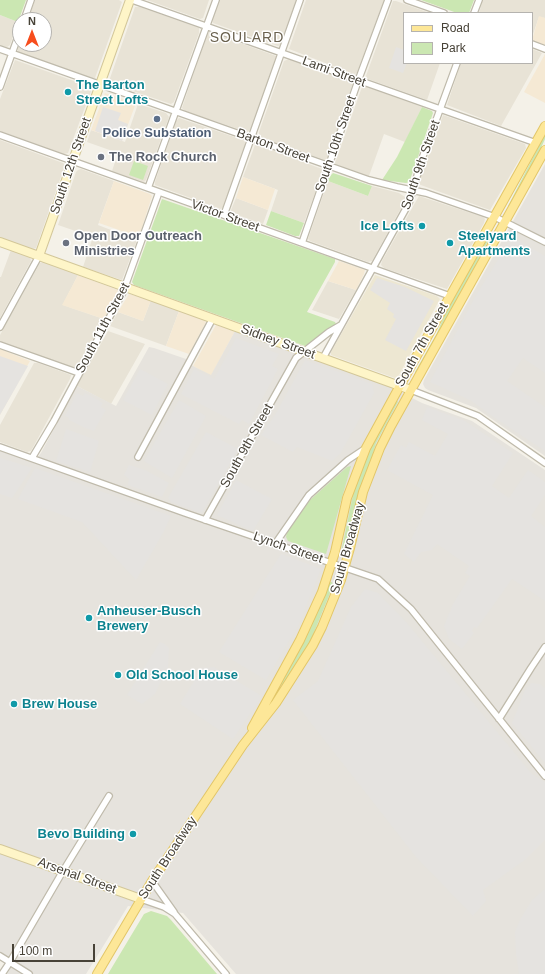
<!DOCTYPE html>
<style>
body{margin:0}
#map{position:relative;width:545px;height:974px;overflow:hidden;background:#f4f1e8;font-family:Arial,sans-serif}
canvas{display:block}
.legend{position:absolute;left:403px;top:12px;width:130px;height:52px;box-sizing:border-box;background:#fff;border:1px solid #b5b3af;margin:0;padding:5px 7px;list-style:none;font-size:12px;color:#474237}
.legend li{display:flex;align-items:center;gap:8px;height:20px}
.legend b{width:20px;border:1px solid #b5b3af}
.north{position:absolute;left:12px;top:12px;width:40px;height:40px;box-sizing:border-box;background:#fff;border:1px solid #b5b3af;border-radius:50%;rotate:0deg;font-size:11px;font-weight:700;line-height:16px;text-align:center;color:#474237}
.north::after{content:'';display:block;margin:auto;width:14px;height:18px;background:#f74d1d;clip-path:polygon(50% 0,100% 100%,50% 72%,0 100%)}
.scale{position:absolute;left:12px;top:944px;width:83px;height:18px;box-sizing:border-box;border:2px solid #474237;border-top:0;padding-left:5px;font-size:12px;line-height:14px;white-space:nowrap;color:#474237;-webkit-text-stroke:3px #fff;paint-order:stroke}
</style>
<div id="map">
<canvas width="545" height="974"></canvas>
<ul class="legend">
<li><b style="height:5px;background:#fde798"></b>Road</li>
<li><b style="height:11px;background:#cbe7b2"></b>Park</li>
</ul>
<div class="north">N</div>
<div class="scale">100 m</div>
</div>
<script>
const c = document.querySelector('canvas').getContext('2d');
c.lineJoin = 'round';
function fill(path, color) { c.fillStyle = color; c.fill(path, 'evenodd'); }
const toPath = rows => new Path2D(rows.map(r => 'M' + r).join(''));
function stroke(path, color, width, dash) { c.strokeStyle = color; c.lineWidth = width; c.lineCap = dash ? 'butt' : 'round'; c.setLineDash(dash || []); c.stroke(path); }
function label(font, color, halo, rows, align = 'center') {
  c.font = font + ' Arial,sans-serif'; c.lineWidth = 3; c.setLineDash([]); c.textBaseline = 'middle'; c.strokeStyle = halo; c.fillStyle = color; for (const [text, x, y, turn = 0] of rows) {
    c.save(); c.translate(x, y); c.rotate((+turn || 0) * Math.PI / 180); c.textAlign = isNaN(turn) ? turn : align; if (halo) c.strokeText(text, 0, 0); c.fillText(text, 0, 0); c.restore();
  }
}
fill(toPath([
 [35,0,119,0,122,2,95,78,92,78,18,52,18,47,20,42,20,44,44,44,44,20,28,20],
 [147,0,209,0,203,18,200,19],
 [219,0,296,0,280,45,278,46,213,23,212,19],
 [306,0,384,0,357,73,354,74,289,49],
 [483,0,545,0,545,18,539,17,532,37,532,13,479,13],
 [393,1,396,1,430,13,404,13,404,63,440,63,427,100,368,79,366,76],
 [135,7,140,7,199,28,199,33,174,102,171,104,112,84,109,81],
 [0,15,18,22,10,45,7,47,0,45],
 [210,32,276,56,251,130,247,132,185,111,182,108,207,34],
 [532,49,542,53,501,126,447,105,461,63,532,63],
 [289,59,353,83,328,158,325,160,259,137,259,132,284,61],
 [15,60,91,87,91,91,68,153,64,154,0,131,0,99],
 [362,87,367,87,422,107,405,142,384,134,369,176,336,164,335,163],
 [138,104,166,113,169,117,146,180,144,182,112,171,118,153,87,142,91,130,125,142],
 [443,115,525,144,526,148,490,210,418,184],
 [179,118,243,140,245,142,245,146,223,207,221,209,155,185,155,182,176,121],
 [0,140,63,163,65,165,36,248,33,249,0,238],
 [255,145,258,145,322,169,322,174,304,223,271,211,278,190,243,177],
 [81,169,114,181,98,225,137,240,122,280,83,267,93,237,58,225,76,172,78,170],
 [328,181,368,196,372,186,399,193,405,197,405,201,372,261,368,262,310,241,308,239],
 [419,196,483,217,485,219,484,223,447,289,384,268,381,265,382,261],
 [236,198,268,210,263,224,232,213,231,210],
 [11,250,30,257,31,261,0,318,0,277,1,277],
 [43,262,78,275,63,305,104,319,78,366,75,368,0,342,0,335,40,263],
 [328,281,356,290,339,319,312,310],
 [151,300,179,311,166,346,110,326,118,312,143,321],
 [108,331,145,344,111,404,77,386],
 [34,363,38,363,71,375,70,379,31,451,27,452,0,442,0,425]
]), '#e8e3d6');
fill(toPath([
 [539,16,545,18,545,45,532,40],
 [545,54,545,103,524,92],
 [105,93,136,103,122,141,91,130],
 [243,177,275,189,268,210,236,198],
 [114,181,150,194,152,196,139,237,99,223],
 [339,261,365,270,364,274,356,290,328,281],
 [78,275,118,290,104,319,62,305],
 [129,294,151,300,143,321,118,312],
 [179,311,204,320,206,322,189,354,166,346],
 [216,325,235,331,211,376,193,366],
 [0,349,30,361,0,415]
]), '#f5e9d4');
fill(toPath([
 [545,164,545,456,476,408,428,390,425,388,423,384,424,380],
 [235,331,384,384,422,403,472,421,545,470,545,974,236,974,183,913,128,906,86,974,7,974,15,961,0,952,0,450,34,462,41,453,77,386,116,406,149,347,154,348,186,359,193,366,211,375]
]), '#e6e3dd');
fill(toPath([
 [375,275,437,296,440,299,399,375,395,378,331,355,331,352]
]), '#ede7d2');
fill(toPath([
 [0,0,26,0,18,22,0,15],
 [421,0,474,0,469,13,457,13],
 [422,107,432,111,433,113,410,180,409,182,406,183,382,180,397,157],
 [545,134,545,139,533,166,509,207,508,206],
 [134,161,148,166,143,180,129,175],
 [333,173,372,186,368,196,328,181,330,176],
 [162,199,335,259,335,262,307,312,335,322,336,324,305,346,134,285,132,282],
 [271,211,304,223,299,236,295,236,266,225],
 [489,235,490,237,468,280,415,374,415,372,437,333,447,309],
 [397,400,398,402,376,443,346,550,343,550,342,548,355,485,368,452],
 [351,466,326,554,288,541,286,537,287,532,310,500,347,467],
 [330,582,332,582,333,586,310,642,283,686,279,683,304,641],
 [151,911,167,916,171,920,217,974,108,974,144,914]
]), '#cbe7b2');
fill(toPath([
 [396,47,404,50,404,63,407,63,403,73,389,68],
 [103,107,121,113,118,120,128,124,122,141,95,131],
 [512,237,545,256,545,373,523,358,507,381,545,407,545,451,492,416,470,400,430,382,475,297],
 [377,278,405,287,434,301,406,351,385,340,396,319,393,317,394,314,387,309,390,303,370,290],
 [236,338,279,354,272,366,278,369,249,424,242,420,239,424,181,394,194,369,214,379],
 [0,356,28,366,0,415],
 [305,360,372,384,374,393,340,454,332,461,297,447,293,452,261,435,275,415],
 [140,369,168,384,152,415,123,400],
 [77,393,83,396,85,393,103,403,101,407,106,410,94,431,83,427,69,420,69,418,65,416],
 [179,400,206,416,172,478,144,461],
 [427,407,465,421,513,453,492,486,509,498,528,470,545,482,545,495,531,516,545,527,545,601,512,579,477,628,474,627,472,631,474,633,462,649,449,639,444,626,453,604,470,576,465,573,469,566,437,544,432,550,421,552,414,562,404,554,433,495,387,470,401,445,406,448,409,442,435,456,448,434,422,420],
 [66,429,99,441,90,472,56,461],
 [206,432,238,449,202,513,171,502,168,498],
 [0,458,32,468,12,498,0,494],
 [129,465,147,471,169,483,162,497,128,485,129,479,124,475],
 [35,468,171,516,163,533,136,580,82,522,18,499],
 [236,480,272,499,253,531,217,515],
 [281,554,321,569,299,624,266,680,219,652],
 [365,589,378,593,407,623,532,774,545,782,545,840,526,859,483,890,486,901,473,916,416,857,293,700,318,681,351,607],
 [160,642,165,644,169,648,168,667,155,694,142,704,127,695],
 [214,667,260,695,260,699,233,739,180,704,202,668],
 [531,683,540,684,545,688,545,763,512,723,525,690],
 [545,889,545,974,519,974,516,954,515,932,521,918,532,900]
]), '#e5e3e0');
const street = toPath([
 [132,0,536,143],
 [407,0,444,13],
 [474,13,479,0],
 [24,20,31,0],
 [532,44,545,49],
 [0,49,369,180,397,187,426,193,495,217,545,242],
 [0,87,20,31],
 [0,135,450,296],
 [148,188,216,0],
 [224,215,300,0],
 [302,243,358,81,388,0],
 [0,327,39,256],
 [0,345,79,373],
 [323,358,409,203,423,156,457,63],
 [411,390,478,416,545,463],
 [0,447,185,513,378,579,411,609,545,776],
 [138,457,213,318],
 [32,458,54,421,123,292,159,192],
 [205,520,296,358,329,332,341,325],
 [275,544,309,495,348,460,366,448],
 [499,719,531,668,545,647],
 [152,881,174,912],
 [141,899,164,907,175,914,226,974],
 [0,956,29,974],
 [2,974,10,962,63,871,109,796]
]);
const secondary = toPath([
 [0,242,411,390],
 [39,256,130,0],
 [0,849,141,899]
]);
const primary = toPath([
 [252,728,300,640,322,592,335,552,347,498,366,448,396,393,545,126],
 [97,974,152,881,243,745,276,703,313,645,322,627,341,580,350,548,363,492,380,448,391,426,545,150]
]);
stroke(street, '#bfbaab', 8);
stroke(secondary, '#d3c799', 10);
stroke(primary, '#e2c668', 10);
stroke(street, '#fff', 5.5);
stroke(secondary, '#fef5c8', 8);
stroke(primary, '#fde798', 8);
for (const [x, y, r, color] of [
 [68,92,4,"#0f9aa8"],
 [157,119,4,"#5c6f8a"],
 [101,157,4,"#6b7280"],
 [422,226,4,"#0f9aa8"],
 [66,243,4,"#6b7280"],
 [450,243,4,"#0f9aa8"],
 [89,618,4,"#0f9aa8"],
 [118,675,4,"#0f9aa8"],
 [14,704,4,"#0f9aa8"],
 [133,834,4,"#0f9aa8"]
]) { const dot = new Path2D(); dot.arc(x, y, r, 0, 2 * Math.PI); c.fillStyle = color; c.fill(dot); stroke(dot, '#fff', 1.5); }
label('13px', '#474237', '#fff', [
 ["Lami Street",334,72,20],
 ["South 10th Street",336,144,-71],
 ["Barton Street",273,146,20],
 ["South 9th Street",421,165,-71],
 ["South 12th Street",71,166,-71],
 ["Victor Street",225,216,20],
 ["South 11th Street",103,328,-62],
 ["Sidney Street",278,342,20],
 ["South 7th Street",422,345,-61],
 ["South 9th Street",247,446,-61],
 ["Lynch Street",288,548,19],
 ["South Broadway",348,548,-74],
 ["South Broadway",168,858,-57],
 ["Arsenal Street",77,876,20]
]);
label('bold 13px', '#0d838f', '#fff', [
 ["The Barton",76,85],
 ["Street Lofts",76,100],
 ["Ice Lofts",414,226,"right"],
 ["Steelyard",458,236],
 ["Apartments",458,251],
 ["Anheuser-Busch",97,611],
 ["Brewery",97,626],
 ["Old School House",126,675],
 ["Brew House",22,704],
 ["Bevo Building",125,834,"right"]
], 'left');
label('bold 13px', '#4e5e75', '#fff', [
 ["Police Substation",157,133]
]);
label('bold 13px', '#5b616d', '#fff', [
 ["The Rock Church",109,157],
 ["Open Door Outreach",74,236],
 ["Ministries",74,251]
], 'left');
c.letterSpacing = '1px';
label('14px', '#6a614e', '#fff', [
 ["SOULARD",247,38]
]);
c.letterSpacing = '0px';
</script>
